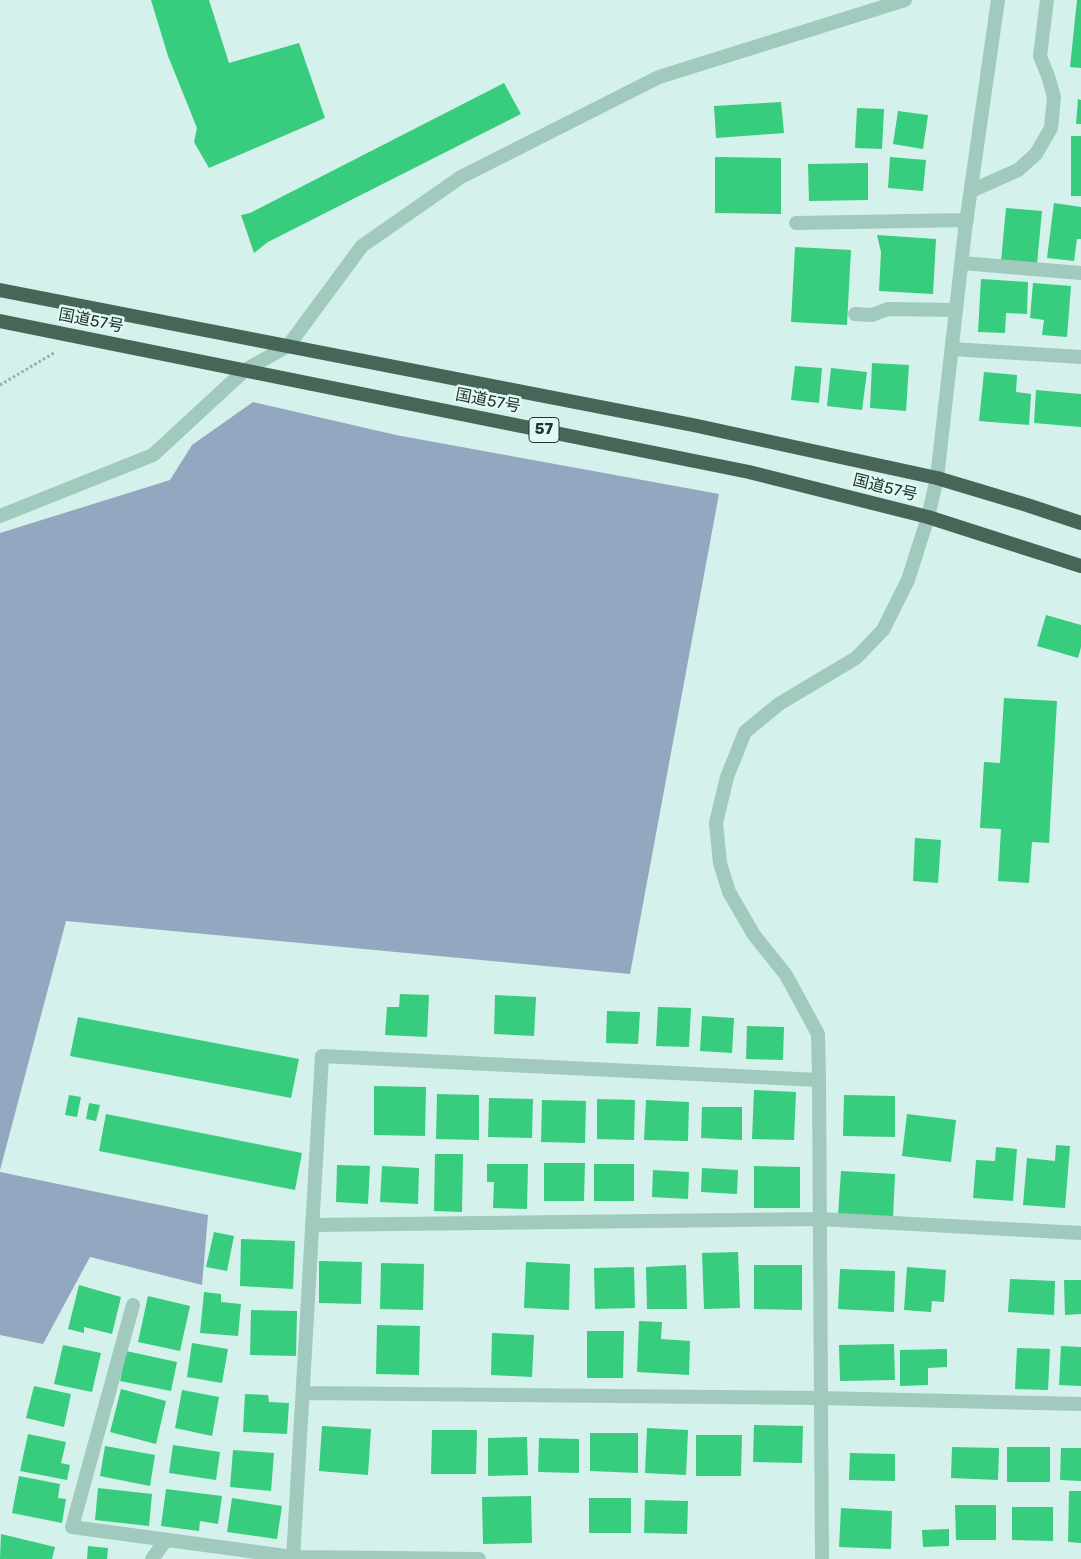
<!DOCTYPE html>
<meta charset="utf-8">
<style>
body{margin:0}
canvas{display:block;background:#d4f1eb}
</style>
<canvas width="1081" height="1559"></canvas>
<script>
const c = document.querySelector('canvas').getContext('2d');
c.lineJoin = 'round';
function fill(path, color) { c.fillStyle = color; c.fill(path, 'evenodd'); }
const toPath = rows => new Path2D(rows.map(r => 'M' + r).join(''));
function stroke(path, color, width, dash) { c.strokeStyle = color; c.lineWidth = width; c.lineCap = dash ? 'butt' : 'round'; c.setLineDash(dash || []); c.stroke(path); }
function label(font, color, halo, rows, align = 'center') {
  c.font = font + ' Rubik,"Noto Sans JP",sans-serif'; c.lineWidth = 5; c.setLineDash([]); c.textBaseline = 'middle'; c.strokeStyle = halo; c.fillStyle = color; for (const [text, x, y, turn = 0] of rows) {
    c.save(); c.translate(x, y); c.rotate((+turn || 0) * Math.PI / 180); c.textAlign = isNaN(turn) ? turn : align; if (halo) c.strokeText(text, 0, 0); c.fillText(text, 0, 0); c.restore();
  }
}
fill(toPath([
 [253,402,396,435,719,494,630,974,66,921,0,1170,0,533,170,480,192,445],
 [0,1172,208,1215,202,1285,90,1257,43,1344,0,1335]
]), '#94a7c0');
fill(toPath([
 [151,0,209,0,229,63,299,43,325,118,209,168,194,142,197,128,168,56],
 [1077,0,1081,0,1081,68,1070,67],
 [504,83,521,114,268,242,254,253,241,215,250,213],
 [1078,99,1081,100,1081,124,1076,124],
 [781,102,784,133,716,138,714,106],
 [857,108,884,109,882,149,855,148],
 [898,111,928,115,923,149,893,144],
 [1071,136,1081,136,1081,196,1071,196],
 [715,157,781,158,781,214,715,213],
 [890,157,926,160,923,191,888,188],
 [868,163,868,200,809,201,808,164],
 [1054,203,1081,207,1081,239,1077,239,1074,261,1047,258],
 [1006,208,1042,211,1037,264,1001,261],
 [877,235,936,239,933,294,879,291,881,252],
 [795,247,851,250,847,325,791,322],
 [981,279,1028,282,1027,314,1006,313,1005,333,978,332],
 [1033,283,1071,286,1067,337,1042,335,1044,320,1030,318],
 [872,363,909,365,906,411,870,408],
 [795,366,822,368,819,403,791,400],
 [831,368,867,372,862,410,827,406],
 [984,372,1017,375,1016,392,1031,394,1029,425,979,421],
 [1036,390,1081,394,1081,427,1034,423],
 [1046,615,1081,625,1081,647,1078,658,1037,646],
 [1004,698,1057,701,1049,843,1032,842,1029,883,998,881,1001,829,980,828,984,762,1000,763],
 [915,838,941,840,938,883,913,881],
 [400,994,429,995,427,1037,385,1035,387,1007,399,1007],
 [495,995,536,997,534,1036,494,1034],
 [658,1007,691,1008,689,1047,656,1046],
 [607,1011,640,1012,638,1044,606,1043],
 [702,1016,734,1018,732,1053,700,1051],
 [78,1017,299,1059,291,1098,70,1056],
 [747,1026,784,1027,783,1060,746,1059],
 [374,1086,426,1087,425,1136,374,1135],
 [754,1090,796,1092,794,1140,752,1139],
 [437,1094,479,1095,479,1140,436,1139],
 [69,1095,81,1097,77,1117,65,1115],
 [844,1095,895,1096,895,1137,843,1136],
 [489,1098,533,1099,532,1138,488,1137],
 [597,1099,635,1100,634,1140,597,1139],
 [542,1100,586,1101,585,1143,541,1142],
 [646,1100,689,1102,688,1141,644,1140],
 [89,1103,100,1105,96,1121,86,1119],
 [702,1107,742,1107,742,1140,701,1138],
 [106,1114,302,1153,295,1190,99,1151],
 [907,1114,956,1120,951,1162,902,1156],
 [1056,1145,1070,1146,1065,1208,1023,1205,1027,1158,1055,1161],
 [996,1147,1017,1149,1013,1201,973,1198,976,1160,995,1161],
 [435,1154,463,1154,462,1212,434,1211],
 [544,1163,585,1163,584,1201,544,1201],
 [487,1164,528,1164,527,1209,493,1208,494,1182,487,1182],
 [594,1164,634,1164,634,1201,594,1201],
 [337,1165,370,1166,368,1204,336,1202],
 [382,1166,419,1168,418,1204,380,1202],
 [754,1166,800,1167,800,1208,754,1208],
 [702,1168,738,1170,737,1194,701,1192],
 [653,1170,689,1172,688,1199,652,1197],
 [841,1171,895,1174,893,1219,838,1215],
 [214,1232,234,1236,227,1271,206,1267],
 [241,1239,295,1241,293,1289,240,1286],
 [738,1252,740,1308,704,1309,702,1253],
 [319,1261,362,1262,361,1304,319,1303],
 [526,1262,570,1264,569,1310,524,1308],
 [381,1263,424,1264,423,1310,380,1309],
 [686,1265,687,1309,647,1309,646,1267],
 [754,1265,802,1265,802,1310,754,1309],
 [634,1267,635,1308,595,1309,594,1268],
 [907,1267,946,1270,944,1302,932,1301,931,1312,904,1310],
 [840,1269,895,1271,894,1312,838,1309],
 [1010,1279,1055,1281,1054,1315,1008,1312],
 [1064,1280,1081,1280,1081,1314,1065,1315],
 [79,1285,121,1297,112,1334,84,1327,84,1333,68,1329],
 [204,1292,221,1294,221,1302,241,1304,238,1336,200,1333],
 [148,1296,190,1306,180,1351,138,1342],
 [251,1310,297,1311,296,1356,250,1355],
 [639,1321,662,1322,661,1339,690,1341,689,1375,637,1372],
 [377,1325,420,1326,419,1375,376,1374],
 [587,1331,624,1331,623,1378,587,1378],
 [492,1333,534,1335,532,1377,491,1375],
 [192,1343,228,1349,222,1383,187,1377],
 [894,1344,895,1380,840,1381,839,1345],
 [63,1345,101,1353,92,1392,54,1384],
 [1061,1346,1081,1347,1081,1386,1059,1385],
 [1017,1348,1050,1349,1048,1390,1015,1389],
 [947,1349,947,1367,928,1368,928,1385,900,1386,900,1350],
 [126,1351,177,1362,171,1391,120,1381],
 [34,1386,71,1394,64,1427,26,1418],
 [121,1389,166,1401,156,1444,110,1432],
 [182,1390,219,1397,212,1436,175,1428],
 [245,1394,268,1395,269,1402,289,1403,287,1434,243,1432],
 [754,1425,803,1426,802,1463,753,1462],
 [322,1426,371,1429,368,1475,319,1471],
 [647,1428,688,1430,686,1475,645,1473],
 [432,1430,477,1430,476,1474,431,1474],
 [590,1433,638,1433,638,1473,590,1471],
 [28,1434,66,1442,61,1463,70,1465,67,1480,20,1471],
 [696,1435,742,1435,741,1476,696,1476],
 [527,1437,528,1475,488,1476,488,1438],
 [539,1438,579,1439,579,1473,538,1472],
 [173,1445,220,1452,216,1480,169,1473],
 [105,1446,155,1455,150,1486,100,1476],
 [952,1447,999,1448,998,1480,951,1478],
 [1007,1447,1050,1447,1050,1482,1007,1482],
 [1061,1448,1081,1448,1081,1481,1060,1480],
 [233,1450,274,1453,271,1491,230,1487],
 [850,1453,895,1454,895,1481,849,1480],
 [19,1476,60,1484,58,1498,66,1499,62,1523,12,1513],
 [98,1488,152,1494,149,1526,95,1520],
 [166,1489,222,1496,218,1524,200,1521,199,1531,161,1526],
 [1069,1491,1081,1491,1081,1543,1068,1542],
 [531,1496,532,1543,483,1544,482,1497],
 [232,1498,282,1506,277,1539,227,1532],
 [589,1498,631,1498,631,1533,589,1533],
 [645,1500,688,1501,687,1534,644,1533],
 [955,1505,996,1505,996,1540,956,1540],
 [1012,1507,1053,1507,1053,1541,1012,1540],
 [841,1508,892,1511,891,1549,839,1547],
 [949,1529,949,1546,923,1547,922,1530],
 [1,1534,55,1547,52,1559,0,1559],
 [88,1546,108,1548,107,1559,87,1559]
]), '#38cc7e');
stroke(toPath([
 [0,385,54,353]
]), '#8bb5a7', 3, [2.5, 2.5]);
stroke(toPath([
 [0,516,153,455,245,370]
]), '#a1c9bd', 14);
stroke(toPath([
 [971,191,1018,170,1036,154,1051,128,1054,97,1048,76,1040,56,1047,0],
 [796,223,967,220],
 [962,263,1081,273],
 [855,314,872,315,888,309,956,310],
 [952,349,1081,357],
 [245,370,288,346,362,246,461,177,659,77,905,0],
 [937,478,965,230,998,0],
 [313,1225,819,1219,1081,1233],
 [133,1305,72,1527,293,1557,479,1559],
 [303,1393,820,1398,1081,1404],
 [152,1559,166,1540],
 [293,1559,322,1056,819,1080,822,1559]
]), '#a1c9bd', 14);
stroke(toPath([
 [819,1080,818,1034,786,975,754,935,729,892,720,863,716,823,727,777,745,732,779,704,856,658,883,630,908,580,928,517,937,478]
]), '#a1c9bd', 14);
stroke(toPath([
 [0,290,693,425,937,478,1027,505,1081,523],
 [0,321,749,472,928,517,1081,566]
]), '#476658', 14);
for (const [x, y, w] of [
 [544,430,30]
]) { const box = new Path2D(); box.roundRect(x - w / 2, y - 12.5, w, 25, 4); c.fillStyle = '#e1f9f4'; c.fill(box); stroke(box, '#24332c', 1); }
label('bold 15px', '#24332c', null, [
 ["57",544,430]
]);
label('16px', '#24332c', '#e1f9f4', [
 ["国道57号",91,321,11],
 ["国道57号",488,401,11],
 ["国道57号",885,488,14]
]);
</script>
